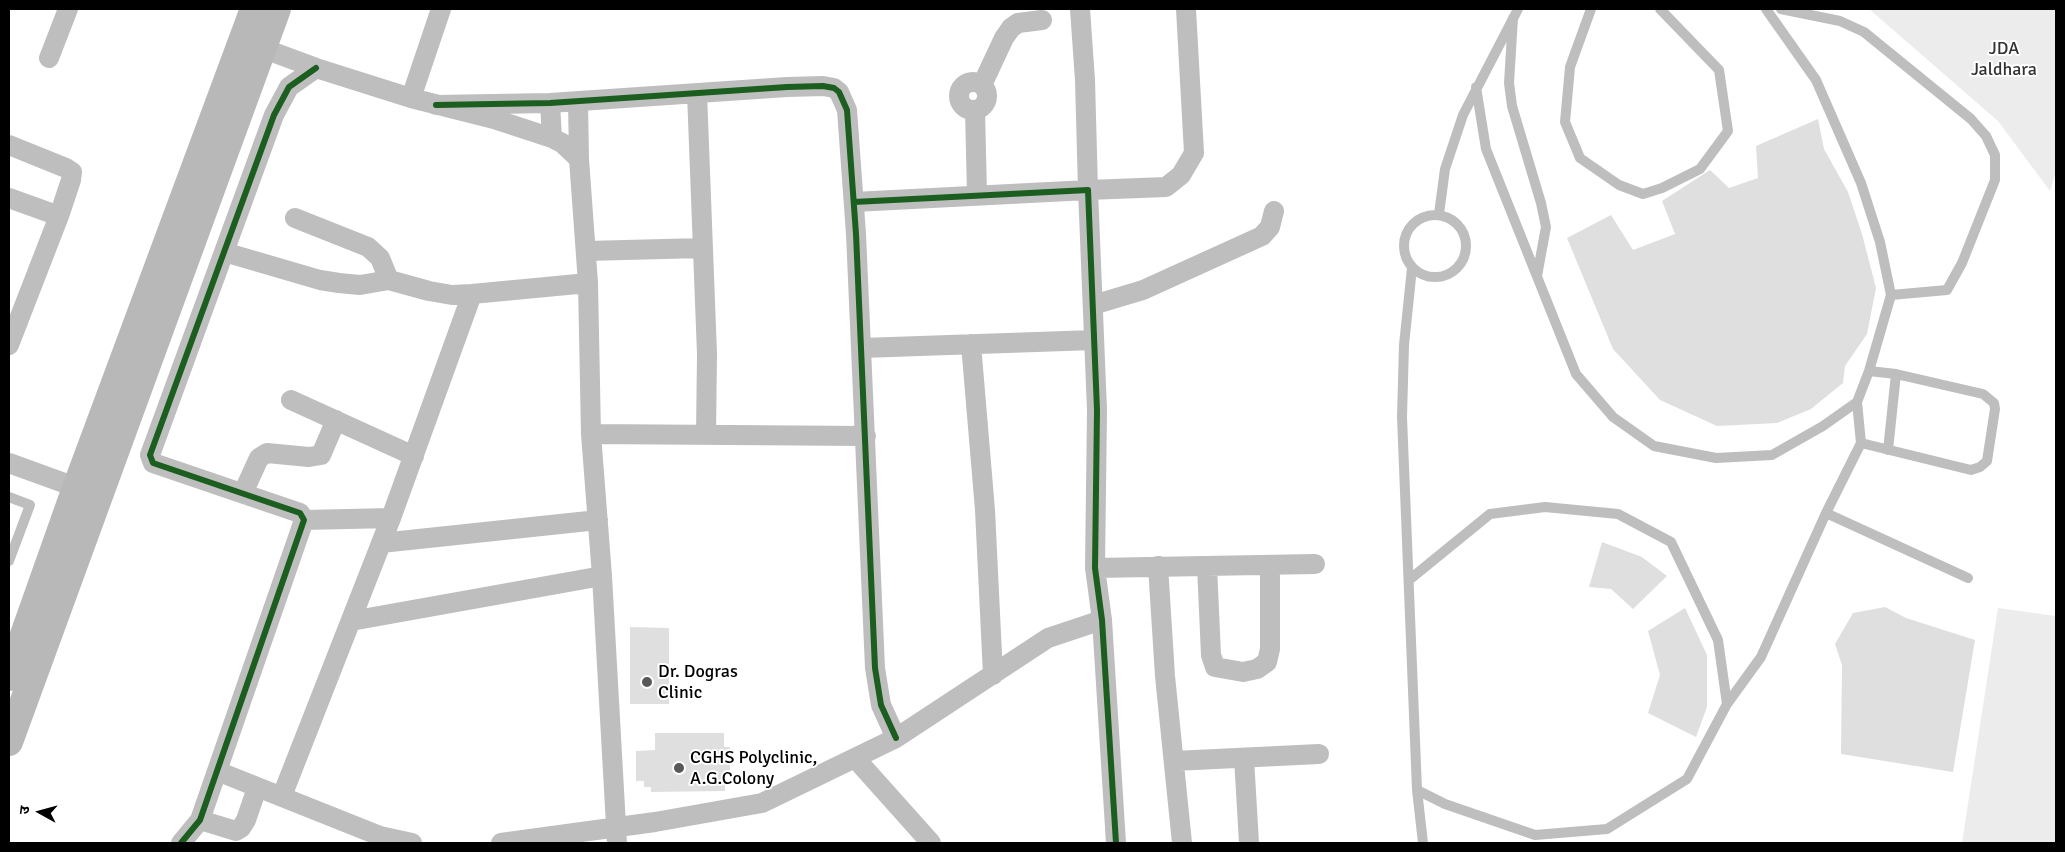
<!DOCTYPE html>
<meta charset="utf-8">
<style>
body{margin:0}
#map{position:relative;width:2065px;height:852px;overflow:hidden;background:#fff;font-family:Signika,"Noto Sans Devanagari",sans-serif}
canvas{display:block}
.frame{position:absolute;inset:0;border:10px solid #000;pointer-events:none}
.north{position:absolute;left:15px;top:787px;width:50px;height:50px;-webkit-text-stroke:4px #fff;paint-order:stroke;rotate:277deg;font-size:14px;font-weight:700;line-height:20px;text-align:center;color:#000}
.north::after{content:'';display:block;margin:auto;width:18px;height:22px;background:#000;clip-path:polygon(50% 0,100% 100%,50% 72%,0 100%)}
</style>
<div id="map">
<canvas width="2065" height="852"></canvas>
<div class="frame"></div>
<div class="north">उ</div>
</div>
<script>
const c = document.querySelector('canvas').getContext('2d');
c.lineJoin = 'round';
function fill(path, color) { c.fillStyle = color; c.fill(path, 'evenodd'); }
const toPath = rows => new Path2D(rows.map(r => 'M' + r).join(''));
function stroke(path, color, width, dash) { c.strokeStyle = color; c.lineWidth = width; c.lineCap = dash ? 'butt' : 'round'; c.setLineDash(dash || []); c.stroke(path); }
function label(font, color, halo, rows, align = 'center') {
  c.font = font + ' Signika,sans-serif'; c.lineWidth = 4; c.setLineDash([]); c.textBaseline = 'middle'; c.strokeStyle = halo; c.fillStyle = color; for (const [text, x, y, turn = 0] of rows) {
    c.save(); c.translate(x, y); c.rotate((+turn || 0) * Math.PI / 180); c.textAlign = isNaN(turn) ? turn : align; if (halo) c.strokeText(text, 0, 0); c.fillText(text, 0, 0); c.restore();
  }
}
fill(toPath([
 [1869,9,2056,9,2056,171,2050,191,1998,121],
 [1998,608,2056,616,2056,843,1962,843]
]), '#ececec');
fill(toPath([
 [1818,119,1824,149,1848,192,1862,234,1876,288,1867,334,1845,366,1843,383,1811,409,1777,423,1717,426,1660,400,1613,349,1567,238,1611,215,1633,250,1675,234,1662,201,1710,170,1729,188,1758,178,1756,146],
 [1602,542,1642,557,1667,576,1633,609,1611,589,1589,587],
 [1885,607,1906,618,1975,640,1953,772,1841,754,1842,665,1835,644,1853,613],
 [1685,608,1707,655,1707,707,1696,737,1648,713,1660,675,1648,631],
 [630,627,669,628,669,704,630,704],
 [655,733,724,733,724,747,730,747,730,776,725,776,725,791,651,792,651,787,644,787,644,781,636,781,636,751,655,750]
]), '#dfdfdf');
stroke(toPath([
 [1591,9,1570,67,1565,122,1580,158,1619,185,1643,194,1662,188,1700,169,1728,131,1719,70,1660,9],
 [1781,9,1840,21,1864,32,1971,119,1986,136,1995,155,1995,180,1962,263,1947,290,1891,295],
 [1513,18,1509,83,1512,106,1541,203,1546,227,1537,276],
 [1476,87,1486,149,1576,374,1613,417,1654,446,1716,458,1772,455,1823,426,1857,402,1869,371,1891,295,1880,242,1861,183,1816,80,1766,9],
 [1439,214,1445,169,1463,115,1518,9],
 '1404 246a31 31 0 1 1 62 0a31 31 0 1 1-62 0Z',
 [1412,268,1404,345,1402,417,1417,790,1423,843],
 [1861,443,1971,470,1980,467,1987,461,1995,409,1994,403,1983,394,1896,374,1869,371],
 [1888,450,1896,374],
 [9,497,30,505,9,561],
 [1826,513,1968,578],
 [1409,580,1490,514,1545,507,1618,514,1671,542,1718,640,1727,704,1687,779,1607,829,1535,835,1445,804,1417,790],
 [1727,704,1761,657,1826,513,1861,443,1857,402]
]), '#bebebe', 10);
stroke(toPath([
 [1080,9,1085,80,1088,190,1166,187,1181,175,1194,153,1186,9],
 [251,44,316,68,411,98,494,119,552,138,562,143,579,159],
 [49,58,68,9],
 '959 96a14 14 0 1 1 28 0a14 14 0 1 1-28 0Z',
 [982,85,1004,38,1011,28,1018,23,1042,20],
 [697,93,707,354,706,435],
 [411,98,441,9],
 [578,101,579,159,588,283,591,434,602,576,617,843],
 [550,103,552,138],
 [436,105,550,103,787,87,823,86,834,88,839,92,847,110,856,234,875,668,881,705,896,738],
 [975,110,977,195],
 [9,145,66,168,72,172,71,180,59,216,9,345],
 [9,198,59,216],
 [854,202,1088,190,1097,410,1095,568,1102,620,1116,843],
 [295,218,368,247,380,258,389,280],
 [586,251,703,248],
 [224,252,320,280,339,283,360,285,389,280,429,291,452,295,472,294],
 [1093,305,1143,290,1262,236,1270,227,1274,211],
 [971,344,985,510,993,675],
 [862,348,1094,340],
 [291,400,414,456],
 [591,434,866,436],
 [9,463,89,492],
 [243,493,259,458,267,453,309,457,321,455,336,420],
 [304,520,391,518],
 [381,543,598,520],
 [1158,566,1165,676,1182,843],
 [1207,566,1211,655,1215,667,1243,672,1257,669,1267,662,1270,649,1270,565],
 [1095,568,1315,564],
 [351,621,602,576],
 [855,758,931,843],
 [1244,758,1249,843],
 [1174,761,1319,754],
 [217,771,380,836,412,843],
 [282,796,391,518,472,294,588,283],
 [200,820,236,831,241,828,246,820,257,788],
 [181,843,200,820,304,520,300,513,153,463,150,455,274,115,289,87,316,68],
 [501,843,655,822,762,803,896,738,1048,638,1102,620]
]), '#bebebe', 20);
stroke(toPath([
 [9,677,76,488,254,9],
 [9,742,277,9]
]), '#b8b8b8', 28);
stroke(toPath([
 [436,105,550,103,787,87,823,86,834,88,839,92,847,110,856,234,875,668,881,705,896,738],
 [854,202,1088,190,1097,410,1095,568,1102,620,1116,843],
 [181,843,200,820,304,520,300,513,153,463,150,455,274,115,289,87,316,68]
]), '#1b5e20', 6);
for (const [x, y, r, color] of [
 [647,682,6,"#595959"],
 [679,768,6,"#595959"]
]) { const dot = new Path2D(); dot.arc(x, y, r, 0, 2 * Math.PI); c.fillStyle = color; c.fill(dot); stroke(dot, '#fff', 2); }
label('18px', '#333', '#fff', [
 ["JDA",2004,49],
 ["Jaldhara",2004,70]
]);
label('18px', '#000', '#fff', [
 ["Dr. Dogras",658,672],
 ["Clinic",658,693],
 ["CGHS Polyclinic,",690,758],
 ["A.G.Colony",690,779]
], 'left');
</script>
